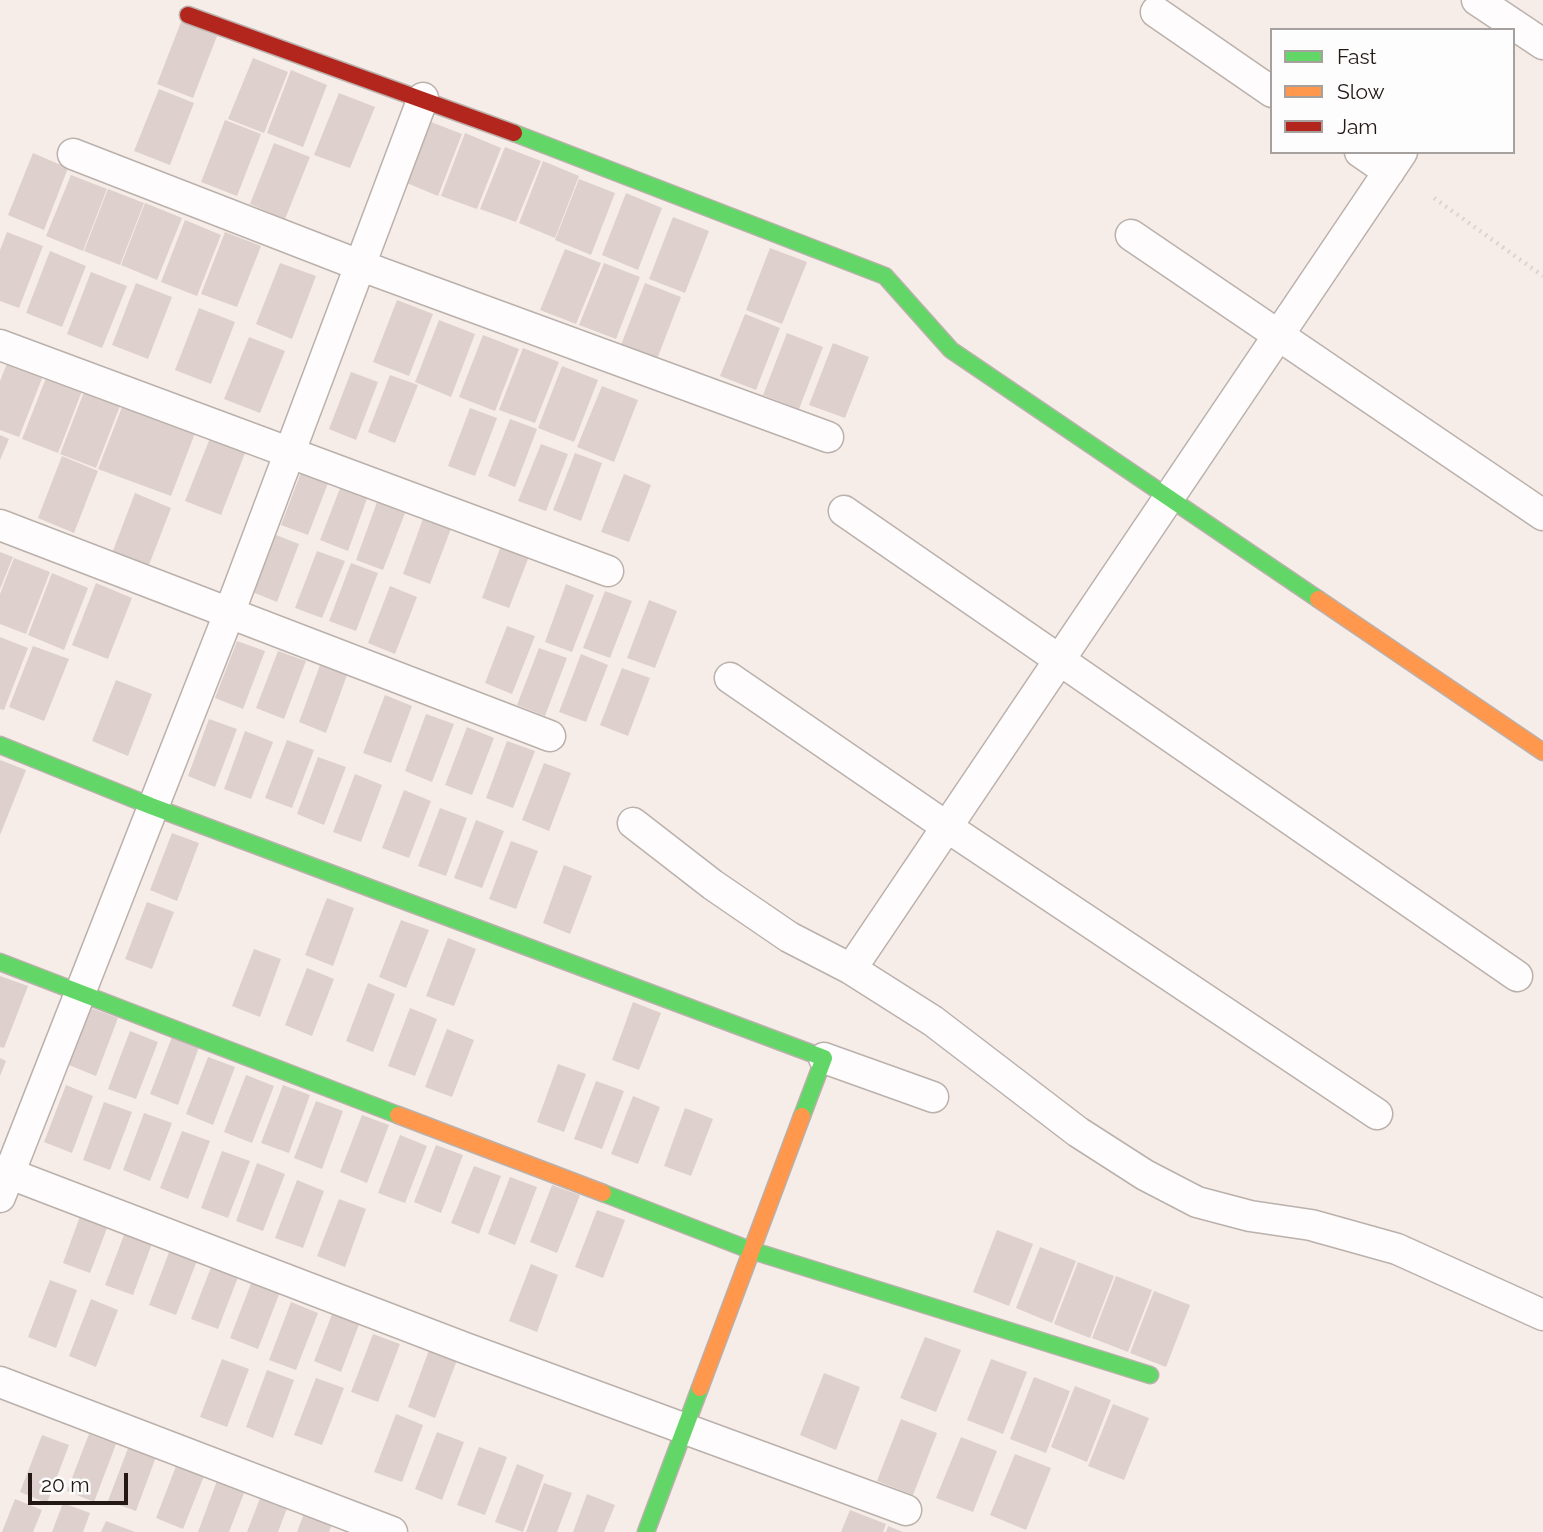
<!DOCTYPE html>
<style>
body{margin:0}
#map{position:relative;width:1543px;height:1532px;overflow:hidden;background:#f7ede8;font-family:Raleway,sans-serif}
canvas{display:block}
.legend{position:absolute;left:1270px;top:28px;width:245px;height:126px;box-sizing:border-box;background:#fdfdfd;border:2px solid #a6a19f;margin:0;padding:9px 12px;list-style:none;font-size:21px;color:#231813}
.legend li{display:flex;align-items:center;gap:14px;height:35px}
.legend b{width:35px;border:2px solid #a6a19f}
.scale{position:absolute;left:28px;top:1473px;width:100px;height:32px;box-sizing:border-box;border:4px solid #231813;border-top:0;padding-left:9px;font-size:21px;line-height:24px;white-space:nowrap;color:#231813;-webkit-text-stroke:5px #fdfdfd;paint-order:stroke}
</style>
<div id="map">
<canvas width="1543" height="1532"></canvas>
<ul class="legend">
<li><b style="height:9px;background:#63d668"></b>Fast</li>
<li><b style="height:9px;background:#ff974d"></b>Slow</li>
<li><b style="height:9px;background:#b3261e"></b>Jam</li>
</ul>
<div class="scale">20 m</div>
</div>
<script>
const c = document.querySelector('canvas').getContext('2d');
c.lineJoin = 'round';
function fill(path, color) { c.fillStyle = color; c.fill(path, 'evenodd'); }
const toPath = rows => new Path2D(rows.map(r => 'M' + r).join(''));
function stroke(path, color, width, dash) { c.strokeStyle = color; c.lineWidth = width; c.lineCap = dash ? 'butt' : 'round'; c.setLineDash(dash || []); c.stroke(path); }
fill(toPath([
 [181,22,217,36,193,98,157,84],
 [253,58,288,72,264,133,228,119],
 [291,70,327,85,303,147,267,133],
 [159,89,194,103,170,165,134,151],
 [339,93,375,107,350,168,314,155],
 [225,120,261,134,237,196,201,182],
 [426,120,462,134,438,196,402,181],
 [465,133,501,148,477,209,441,196],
 [274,143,310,157,285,219,250,204],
 [505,147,541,161,516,222,480,209],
 [33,153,68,168,44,230,8,215],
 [543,161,579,176,555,238,519,223],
 [71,175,107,189,83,251,46,236],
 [579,179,615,193,591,255,555,240],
 [108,189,144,203,120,265,84,251],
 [626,193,662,208,638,270,602,255],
 [145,203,182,218,157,280,121,265],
 [673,217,709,231,685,293,649,279],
 [185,220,221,235,197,296,161,282],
 [7,232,43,246,19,308,0,301,0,250],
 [225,232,261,246,237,307,201,294],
 [770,248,807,262,782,324,746,310],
 [565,249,601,263,576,324,540,310],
 [50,251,86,266,62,327,26,313],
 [280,263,316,276,292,339,256,324],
 [604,263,640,277,616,339,579,325],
 [91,272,127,286,102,348,67,334],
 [136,283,172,297,148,359,112,345],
 [645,283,681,297,657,359,621,345],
 [397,300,433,314,409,376,373,362],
 [199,308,235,322,211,384,175,370],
 [745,314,780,328,756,390,720,376],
 [439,320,475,334,451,397,415,382],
 [787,333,823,347,799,409,763,395],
 [483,335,519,349,495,411,459,397],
 [249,337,285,351,260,413,224,399],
 [833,343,869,357,845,418,809,405],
 [523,348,559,362,535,423,499,410],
 [8,361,43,376,19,437,0,430,0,381],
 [562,366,598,380,574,442,538,428],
 [351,372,378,382,356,440,329,429],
 [390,375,418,385,395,443,368,432],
 [46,378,82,391,58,453,22,439],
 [602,386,638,400,614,462,577,447],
 [84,392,120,406,96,468,60,454],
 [122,407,195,433,171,496,98,469],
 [470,408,497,418,475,476,448,466],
 [510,419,537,429,515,487,488,476],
 [0,435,9,439,0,460],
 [210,438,245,453,221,515,185,501],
 [541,444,568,454,546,511,518,501],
 [575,453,602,463,581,521,553,510],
 [62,456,98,471,74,533,38,518],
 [303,467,330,478,308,535,281,525],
 [624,474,651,485,629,542,601,532],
 [342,483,369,493,348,551,320,540],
 [135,493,171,508,147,570,111,556],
 [377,502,405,513,383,570,356,560],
 [424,516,452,526,430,584,403,574],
 [271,533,299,544,277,602,250,591],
 [503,540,531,551,509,608,482,598],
 [317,551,345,561,322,618,295,608],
 [0,552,13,557,0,589],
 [14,558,50,572,26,634,0,624,0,594],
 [351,563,378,573,356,631,329,621],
 [52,573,88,588,64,650,28,635],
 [96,583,132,598,108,659,72,645],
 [566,584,594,595,572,652,545,642],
 [390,586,417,597,395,654,368,643],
 [605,591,632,601,610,658,583,648],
 [649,600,677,611,655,668,627,658],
 [507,626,535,636,512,694,485,683],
 [0,637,28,648,4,710,0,709],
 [237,641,265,651,243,709,215,698],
 [33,646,69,659,44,721,9,707],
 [539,648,567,658,545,716,517,705],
 [278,651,306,661,284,719,256,708],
 [581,654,608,665,586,722,559,712],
 [320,665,347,675,326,733,299,722],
 [622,668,650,678,628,736,600,725],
 [116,680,152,694,128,756,92,741],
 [385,695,412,706,391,763,363,753],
 [426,714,454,724,432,782,405,771],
 [209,719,237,729,215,787,188,776],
 [467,727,494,738,472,795,445,785],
 [245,731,273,742,251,799,224,789],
 [287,740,314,750,292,808,265,798],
 [507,741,535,751,513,808,486,798],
 [318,757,346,767,324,825,297,814],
 [0,760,26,770,0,835],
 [544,763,571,773,549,831,522,820],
 [355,774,382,785,361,842,333,832],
 [404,790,431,801,409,858,382,848],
 [440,808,467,818,446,876,418,866],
 [476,820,504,831,482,888,454,878],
 [172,833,199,843,177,901,150,890],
 [511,841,538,851,516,909,489,899],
 [564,865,592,876,570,934,543,923],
 [327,898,354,908,333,966,305,955],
 [147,902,174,912,152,969,125,959],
 [401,920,429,930,406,988,379,977],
 [448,938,476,949,454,1006,426,996],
 [254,949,281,959,260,1017,232,1006],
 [307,968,334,979,312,1036,285,1025],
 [0,976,28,986,4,1048,0,1047],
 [368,983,395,994,373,1052,346,1041],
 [633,1002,661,1013,639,1070,612,1060],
 [91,1008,118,1018,96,1076,69,1065],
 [410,1008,437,1019,415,1076,388,1066],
 [447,1029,474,1040,452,1097,425,1087],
 [130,1031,158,1042,136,1099,108,1089],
 [172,1037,199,1047,178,1105,150,1094],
 [208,1057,235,1067,213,1125,186,1114],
 [0,1058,6,1061,0,1076],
 [558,1064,586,1074,564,1132,537,1122],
 [246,1075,274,1086,252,1143,224,1132],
 [596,1081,624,1091,602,1149,574,1139],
 [66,1085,93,1096,72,1153,44,1142],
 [283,1085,310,1095,289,1153,261,1143],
 [633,1096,660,1107,638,1164,611,1154],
 [316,1101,343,1111,322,1169,294,1158],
 [104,1102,132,1112,110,1170,83,1160],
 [685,1108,713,1119,691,1176,664,1166],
 [144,1113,172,1123,150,1181,123,1170],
 [362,1115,389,1125,367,1183,340,1172],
 [182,1131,210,1141,188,1199,160,1188],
 [400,1135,427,1146,405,1203,378,1193],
 [436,1145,463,1155,441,1213,414,1202],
 [222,1151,250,1161,228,1218,201,1208],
 [257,1163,285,1174,263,1231,236,1221],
 [474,1166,501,1176,479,1234,451,1223],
 [510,1177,537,1187,515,1245,488,1234],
 [297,1180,324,1191,303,1248,275,1238],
 [552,1185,580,1195,557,1253,530,1242],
 [339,1199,366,1209,345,1267,317,1256],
 [84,1205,112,1215,90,1273,63,1263],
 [597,1210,625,1220,603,1278,575,1267],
 [127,1227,154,1238,133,1295,105,1285],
 [997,1230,1033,1244,1009,1306,973,1292],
 [171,1247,198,1258,176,1315,149,1305],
 [1040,1247,1076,1261,1052,1323,1016,1308],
 [213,1262,240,1272,218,1329,191,1319],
 [1078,1262,1114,1276,1090,1338,1054,1324],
 [531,1264,558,1275,537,1332,509,1321],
 [1116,1276,1152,1290,1128,1352,1092,1338],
 [50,1280,77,1290,56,1348,28,1337],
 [252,1281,280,1292,258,1349,230,1338],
 [1154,1291,1190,1305,1166,1367,1130,1353],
 [91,1299,118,1310,96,1367,69,1356],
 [291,1302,318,1313,296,1370,269,1360],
 [336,1304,363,1314,341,1372,314,1361],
 [373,1334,400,1344,378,1402,351,1392],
 [925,1337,961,1350,936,1412,900,1398],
 [429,1350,457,1360,435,1418,408,1407],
 [222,1359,249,1369,227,1427,200,1417],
 [991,1359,1027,1372,1003,1434,967,1420],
 [267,1370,294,1380,273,1438,246,1427],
 [824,1373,860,1387,836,1450,800,1435],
 [1034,1377,1070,1391,1046,1453,1010,1439],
 [316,1378,344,1388,322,1445,294,1435],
 [1075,1386,1111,1400,1087,1462,1051,1447],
 [1113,1404,1149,1418,1124,1480,1088,1466],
 [396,1414,423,1425,402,1482,374,1472],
 [901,1419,937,1433,913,1495,877,1481],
 [437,1432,464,1442,442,1500,415,1489],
 [89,1434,116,1444,94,1502,67,1491],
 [42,1435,69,1445,47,1503,20,1492],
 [961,1437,997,1451,973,1512,936,1498],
 [130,1443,157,1454,136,1511,108,1501],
 [479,1447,507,1457,485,1515,457,1505],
 [1015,1454,1051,1468,1026,1530,990,1515],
 [178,1461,206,1471,183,1529,156,1518],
 [517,1464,544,1475,523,1532,495,1522],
 [218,1478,246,1488,229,1532,198,1532],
 [544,1483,572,1493,557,1532,526,1532],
 [262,1493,289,1503,278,1532,247,1532],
 [587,1494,615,1505,604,1532,573,1532],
 [15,1499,42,1510,33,1532,2,1532],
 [63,1503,90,1513,83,1532,52,1532],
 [306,1508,334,1519,329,1532,297,1532],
 [850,1510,886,1524,883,1532,841,1532],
 [106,1521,135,1532,101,1532],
 [888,1526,903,1532,886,1532]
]), '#ded0cc');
const street = toPath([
 [1477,0,1543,44],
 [1156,12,1272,92],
 [1360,152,1389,172],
 [73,154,359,265,828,437],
 [1131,235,1543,515],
 [0,345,608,571],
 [844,511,1517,976],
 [0,525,550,736],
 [730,678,947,827,1377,1114],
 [633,823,713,885,789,937,851,969,933,1021,1078,1132,1145,1175,1197,1202,1250,1216,1311,1225,1397,1249,1543,1315],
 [851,969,1402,152],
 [824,1058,933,1097],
 [0,1170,465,1348,906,1510],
 [0,1197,230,611,423,98],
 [0,1382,392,1532]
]);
const fast = toPath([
 [514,133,885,276,951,350,1318,599],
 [0,745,151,806,824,1058,802,1116],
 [0,962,398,1115],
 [603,1193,750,1250,1150,1375],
 [646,1532,700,1388]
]);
const slow = toPath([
 [1318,599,1543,752],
 [398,1115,603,1193],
 [700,1388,802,1116]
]);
const jam = toPath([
 [188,15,514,133]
]);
stroke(street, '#bab0ac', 33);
stroke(fast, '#bab0ac', 19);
stroke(slow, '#bab0ac', 19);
stroke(jam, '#bab0ac', 19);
stroke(toPath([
 [1434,198,1543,276]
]), '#d8d5d4', 4.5, [2, 5]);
stroke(street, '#fefcfc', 30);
stroke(fast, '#63d668', 16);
stroke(slow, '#ff974d', 16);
stroke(jam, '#b3261e', 16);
</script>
